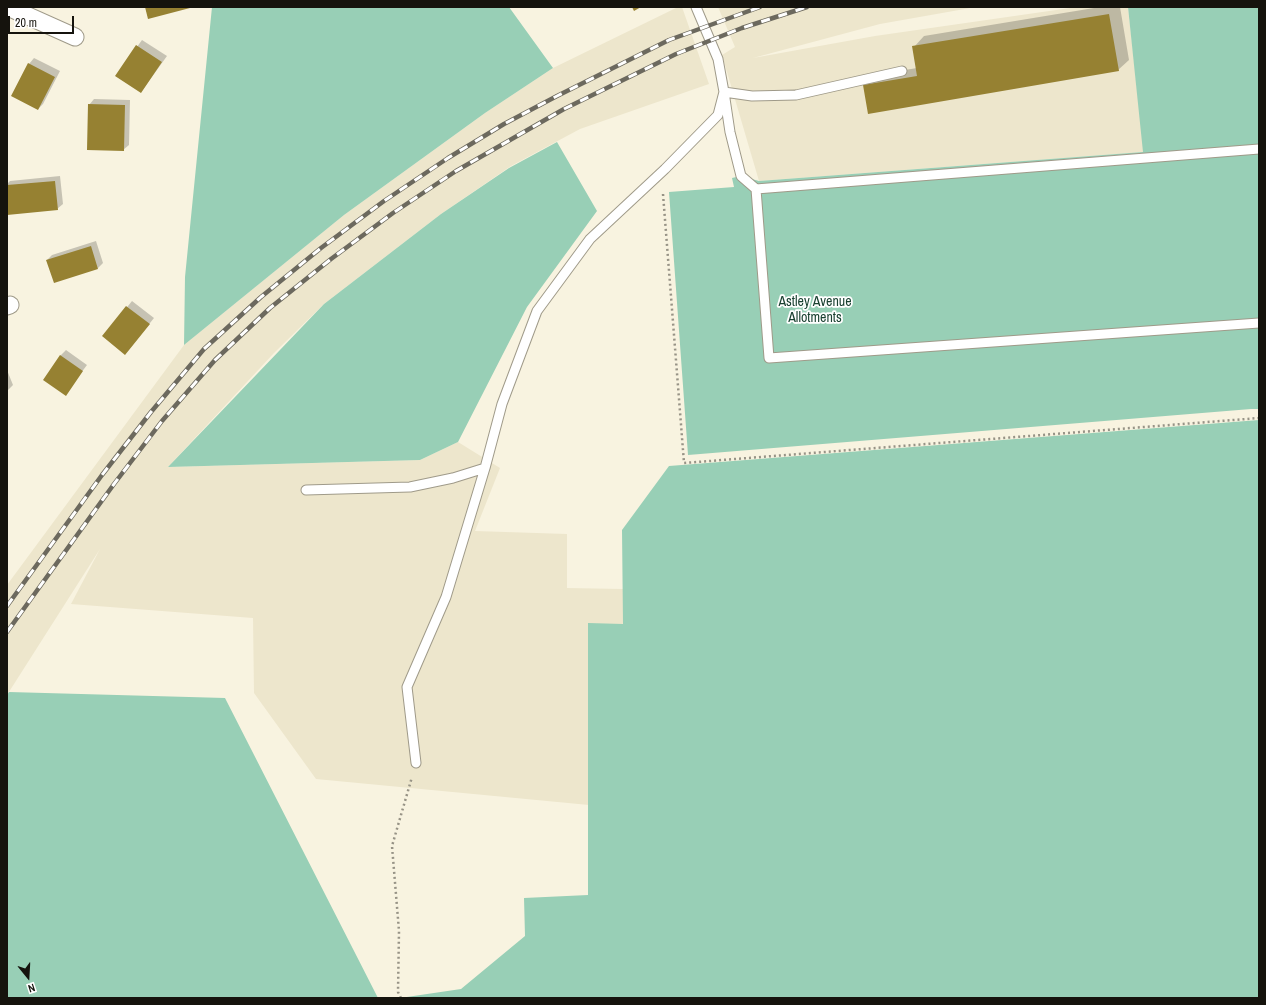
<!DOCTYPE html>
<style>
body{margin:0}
#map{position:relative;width:1266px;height:1005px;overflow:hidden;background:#f8f3e0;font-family:"Archivo Narrow",sans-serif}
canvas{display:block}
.frame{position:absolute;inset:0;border:8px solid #15130d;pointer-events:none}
.north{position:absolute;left:8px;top:957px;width:40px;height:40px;-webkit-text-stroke:3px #fff;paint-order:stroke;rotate:162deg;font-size:11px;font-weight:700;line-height:16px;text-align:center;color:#15130d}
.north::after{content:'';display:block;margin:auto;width:14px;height:18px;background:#15130d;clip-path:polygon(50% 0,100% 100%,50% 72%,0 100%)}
.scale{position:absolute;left:8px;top:16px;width:66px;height:18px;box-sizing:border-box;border:2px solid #15130d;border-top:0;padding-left:5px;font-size:12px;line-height:14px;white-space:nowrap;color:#15130d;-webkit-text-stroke:3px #fff;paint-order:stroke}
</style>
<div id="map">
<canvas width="1266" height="1005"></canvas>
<div class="frame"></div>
<div class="north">N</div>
<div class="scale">20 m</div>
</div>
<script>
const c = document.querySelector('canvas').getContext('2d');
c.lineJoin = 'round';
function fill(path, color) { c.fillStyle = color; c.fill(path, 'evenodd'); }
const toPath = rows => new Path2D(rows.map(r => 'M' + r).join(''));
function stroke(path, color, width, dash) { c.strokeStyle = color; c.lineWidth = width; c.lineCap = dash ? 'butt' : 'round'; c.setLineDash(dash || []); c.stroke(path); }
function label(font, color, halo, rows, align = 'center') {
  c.font = font + ' "Archivo Narrow",sans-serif'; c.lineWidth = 3.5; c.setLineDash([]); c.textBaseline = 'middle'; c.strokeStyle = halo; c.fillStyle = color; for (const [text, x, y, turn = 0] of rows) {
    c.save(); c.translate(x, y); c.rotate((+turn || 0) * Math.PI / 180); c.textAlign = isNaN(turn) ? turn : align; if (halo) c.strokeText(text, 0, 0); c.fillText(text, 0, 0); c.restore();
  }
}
fill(toPath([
 [678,7,682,7,709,84,580,129,511,166,441,214,324,304,274,353,168,467,420,460,458,442,500,468,475,531,567,534,567,588,623,589,623,624,588,624,589,805,316,779,254,693,253,618,71,604,100,549,7,695,7,585,184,345,344,215,485,113,553,68],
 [718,7,976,7,880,24,753,58,875,36,1077,7,1128,7,1144,152,759,181,722,55,735,47]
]), '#ede6cc');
fill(toPath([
 [212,7,509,7,553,68,485,113,344,215,184,345,185,277],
 [1128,7,1259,7,1259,409,1251,409,688,455,669,192,734,187,732,178,741,176,759,181,1143,152],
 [557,142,597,211,527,307,458,442,420,460,168,467,324,304,441,214,509,168],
 [1259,420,1259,998,400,998,461,989,525,936,524,898,588,895,588,623,623,624,622,530,669,466],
 [9,692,225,698,378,998,7,998,7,695]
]), '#98cfb6');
fill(toPath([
 [1100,7,1120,7,1129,60,1118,70,864,86,875,75,917,68,914,47,924,36],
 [142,40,167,56,141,92,116,76],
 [34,58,60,71,43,104,38,109,29,64],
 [94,99,130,100,129,145,123,150,89,105],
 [60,176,63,204,57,209,7,206,7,184,10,181],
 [96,241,103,263,98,268,47,260,52,255],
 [132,301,154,318,130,348,104,336],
 [66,350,87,365,65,394,60,356],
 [7,370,13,385,7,391]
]), '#0003');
fill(toPath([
 [145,7,190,7,190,8,148,19],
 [632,7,641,7,634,11],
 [1109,14,1119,71,868,114,863,85,917,76,912,46],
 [136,45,162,62,141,93,115,76],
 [28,63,55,77,38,110,11,96],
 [88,104,125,105,124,151,87,150],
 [55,181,58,210,7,215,7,185],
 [91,246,98,269,54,283,46,260],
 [126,306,150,324,125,355,102,336],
 [60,355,83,371,66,396,43,380]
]), '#968132');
const service = toPath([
 [902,71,796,95,752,96,724,92,730,132,741,176,756,189,769,358,1259,323],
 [756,189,1259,149],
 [306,490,410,487,453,478,485,468],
 [416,763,407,687,446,597,485,468,502,404,537,311,590,239,665,169,718,115,724,92,718,59,696,7]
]);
const minor = toPath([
 [8,7,75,37],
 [7,306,10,305]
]);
stroke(service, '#9f9a89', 11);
stroke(minor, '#9f9a89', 19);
stroke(toPath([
 [663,194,684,463,1259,418],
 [401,998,398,992,399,931,392,846,412,777]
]), '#979386', 2.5, [2, 3]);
stroke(service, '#fff', 9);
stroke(minor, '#fff', 17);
const rail = toPath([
 [7,606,102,475,151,412,204,349,261,297,321,248,384,201,448,158,504,124,557,96,669,40,760,7],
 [7,632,114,484,162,421,215,360,270,308,331,259,393,213,456,171,564,109,676,54,742,28,807,7]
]);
stroke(rail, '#6c695e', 4.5);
stroke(rail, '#fff', 3, [9]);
label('14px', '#1a4131', '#fff', [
 ["Astley Avenue",815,302],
 ["Allotments",815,318]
]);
</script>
